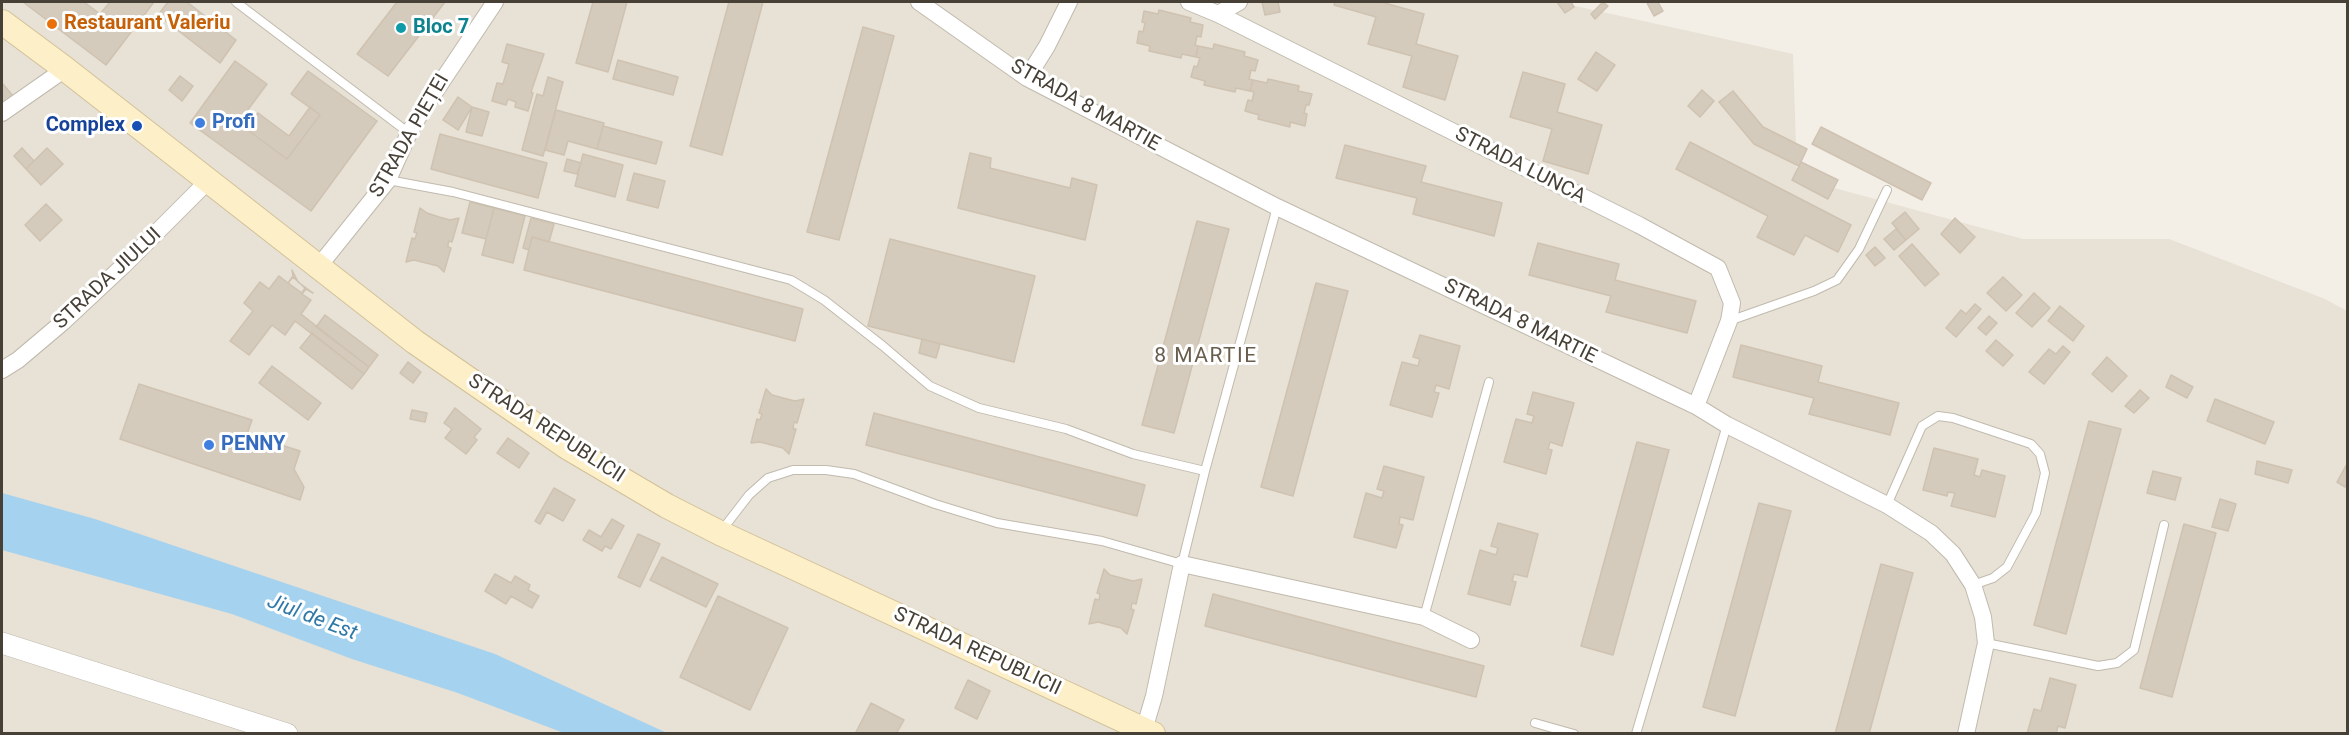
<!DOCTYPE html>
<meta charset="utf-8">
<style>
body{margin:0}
#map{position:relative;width:2349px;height:735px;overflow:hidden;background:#f3efe7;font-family:Roboto,sans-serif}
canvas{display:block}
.frame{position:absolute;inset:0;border:3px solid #464036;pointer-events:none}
</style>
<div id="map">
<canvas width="2349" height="735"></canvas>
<div class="frame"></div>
</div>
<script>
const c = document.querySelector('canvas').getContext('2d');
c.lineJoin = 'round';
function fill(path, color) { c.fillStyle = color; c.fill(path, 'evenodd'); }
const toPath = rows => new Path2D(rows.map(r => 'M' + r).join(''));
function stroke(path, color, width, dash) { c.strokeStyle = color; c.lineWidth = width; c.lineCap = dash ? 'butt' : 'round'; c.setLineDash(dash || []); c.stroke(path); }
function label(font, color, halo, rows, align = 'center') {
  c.font = font + ' Roboto,sans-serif'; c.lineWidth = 6; c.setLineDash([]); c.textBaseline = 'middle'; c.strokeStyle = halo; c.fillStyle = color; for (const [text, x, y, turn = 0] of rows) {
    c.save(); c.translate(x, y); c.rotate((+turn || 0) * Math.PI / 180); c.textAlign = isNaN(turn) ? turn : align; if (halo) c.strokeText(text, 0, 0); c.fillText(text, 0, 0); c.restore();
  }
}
fill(toPath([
 [2,2,1557,2,1793,54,1797,178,2023,239,2169,239,2325,299,2347,311,2347,733,2,733]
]), '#e7e1d6');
fill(toPath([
 [2,493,95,519,495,654,667,733,564,733,458,693,352,659,232,614,2,550]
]), '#a5d2ee');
const building = toPath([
 [23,2,84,2,100,14,110,2,154,2,106,65,23,2],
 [168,2,187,2,236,40,220,63,158,15,168,2],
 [397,2,445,2,388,76,357,54,397,2],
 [593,2,627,2,608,72,576,63,593,2],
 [729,2,763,2,722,155,690,146,729,2],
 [1262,2,1278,2,1280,12,1265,15,1262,2],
 [1335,2,1381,2,1424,14,1416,44,1458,56,1445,100,1403,87,1412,56,1368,44,1376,17,1334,5,1335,2],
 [1557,2,1571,2,1574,7,1565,13,1557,2],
 [1603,2,1608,6,1595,19,1591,14,1603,2],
 [1650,2,1658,2,1663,11,1654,16,1647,3,1650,2],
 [1159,10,1191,18,1190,22,1203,25,1201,37,1197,36,1195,45,1198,46,1196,57,1182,54,1181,58,1149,51,1150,46,1137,43,1139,31,1143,32,1145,23,1142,22,1144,11,1158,14,1159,10],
 [863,27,894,36,839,240,807,232,863,27],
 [507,44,544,54,531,92,533,93,528,111,515,107,516,102,508,99,506,105,492,101,497,83,503,84,509,64,502,62,507,44],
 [1214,44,1245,52,1244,56,1258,60,1255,71,1251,70,1249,79,1253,80,1250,91,1236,88,1235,92,1204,85,1205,81,1191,77,1194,66,1197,67,1200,58,1196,57,1198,46,1213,49,1214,44],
 [1596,52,1615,65,1597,91,1578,79,1596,52],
 [618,60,678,77,673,95,613,79,618,60],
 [235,61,267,84,238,123,287,159,320,115,291,94,308,71,377,121,311,211,190,123,235,61],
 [1523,72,1565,84,1557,112,1602,125,1588,174,1543,161,1552,129,1510,117,1523,72],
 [180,76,193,86,182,101,169,90,180,76],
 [548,77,563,82,543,156,522,150,537,94,543,96,548,77],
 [1268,79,1299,86,1298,91,1312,94,1309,105,1306,105,1304,113,1307,114,1305,126,1290,122,1290,127,1258,119,1259,115,1245,111,1248,100,1252,101,1254,92,1250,91,1253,80,1267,83,1268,79],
 [2,83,14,97,2,105,2,83],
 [1702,90,1714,101,1700,117,1688,106,1702,90],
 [1733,91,1763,127,1807,149,1799,166,1754,144,1719,102,1733,91],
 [458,97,472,107,458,130,443,120,458,97],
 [310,107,320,115,287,159,238,123,246,112,255,118,258,113,289,136,310,107],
 [472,107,489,112,482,136,466,132,472,107],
 [556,110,604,123,597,149,568,141,564,155,545,150,556,110],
 [603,126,662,142,656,164,597,149,603,126],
 [1821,127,1931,183,1922,200,1812,144,1821,127],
 [440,134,547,163,538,198,431,169,440,134],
 [1690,142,1851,225,1838,252,1805,235,1794,255,1757,237,1768,216,1676,169,1690,142],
 [1345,145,1426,166,1421,182,1502,203,1494,236,1413,214,1417,198,1336,178,1345,145],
 [22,148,34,161,26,169,14,156,22,148],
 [47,148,63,164,41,185,26,169,47,148],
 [970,153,991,158,990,168,1070,188,1072,178,1097,185,1085,240,958,208,970,153],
 [583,154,623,165,615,197,575,186,583,154],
 [567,159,581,163,577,174,564,171,567,159],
 [1801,162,1838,180,1828,199,1792,180,1801,162],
 [634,173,665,181,658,208,627,200,634,173],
 [470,202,494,208,486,239,462,233,470,202],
 [46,204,62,220,40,241,25,225,46,204],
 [420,208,427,213,439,217,450,220,459,218,452,242,449,241,448,244,448,247,451,248,444,272,438,266,414,260,406,262,412,238,415,239,417,233,414,232,420,208],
 [494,208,525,216,513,263,482,255,494,208],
 [1905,212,1919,229,1906,240,1892,223,1905,212],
 [531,218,554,224,549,242,532,237,529,250,523,248,531,218],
 [1955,218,1975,237,1960,253,1941,234,1955,218],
 [1197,221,1229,229,1174,433,1142,425,1197,221],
 [1896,229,1906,240,1894,250,1884,239,1896,229],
 [532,237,803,309,795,341,524,270,532,237],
 [890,239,1035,276,1014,362,868,326,890,239],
 [1538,243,1619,264,1615,280,1696,301,1687,333,1606,312,1611,296,1529,275,1538,243],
 [1912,244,1939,274,1925,286,1899,256,1912,244],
 [1875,247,1885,258,1875,266,1866,255,1875,247],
 [292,270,298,282,313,293,306,289,302,294,311,300,301,314,369,367,364,374,295,321,285,335,272,325,249,355,230,341,253,311,244,303,260,282,269,289,279,276,288,283,293,276,292,270],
 [293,277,305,288,302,293,288,283,293,277],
 [2003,277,2022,295,2006,311,1987,293,2003,277],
 [1316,283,1348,291,1293,496,1261,487,1316,283],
 [2034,293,2050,308,2032,327,2016,313,2034,293],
 [1975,304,1981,309,1956,337,1946,328,1961,310,1966,314,1975,304],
 [2060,306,2084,326,2073,341,2048,321,2060,306],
 [325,315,378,355,369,367,316,327,325,315],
 [1989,316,1997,323,1986,335,1978,328,1989,316],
 [312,333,364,374,352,389,300,348,312,333],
 [1420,335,1460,346,1449,389,1436,385,1434,392,1439,393,1432,417,1390,405,1402,362,1418,366,1420,359,1413,357,1420,335],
 [922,339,940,344,936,358,919,353,922,339],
 [1996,340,2013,355,2003,366,1986,351,1996,340],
 [1741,345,1822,366,1818,382,1899,403,1890,435,1809,414,1814,398,1733,377,1741,345],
 [2063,346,2070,352,2044,384,2029,372,2049,349,2056,354,2063,346],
 [2107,357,2127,376,2112,392,2092,374,2107,357],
 [408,362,421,372,413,383,400,373,408,362],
 [272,366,321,403,308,420,259,383,272,366],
 [2171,375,2193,387,2187,398,2166,387,2171,375],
 [139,384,252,420,247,434,300,451,294,469,304,487,300,500,120,439,139,384],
 [766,389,772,395,783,398,795,401,804,399,797,423,794,422,793,429,796,429,789,454,783,448,760,442,751,443,757,419,760,420,762,414,759,413,766,389],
 [2140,390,2149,398,2134,413,2125,406,2140,390],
 [1533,392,1574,403,1562,446,1550,442,1548,449,1552,450,1546,474,1504,462,1516,419,1532,423,1534,416,1527,414,1533,392],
 [2215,399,2274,422,2265,444,2207,421,2215,399],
 [455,408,481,429,474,437,477,440,466,454,445,438,452,429,444,423,455,408],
 [412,410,427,413,425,422,410,419,412,410],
 [874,413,1145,485,1137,516,866,445,874,413],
 [2089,421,2121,429,2066,634,2034,625,2089,421],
 [508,438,529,453,519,468,497,453,508,438],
 [1637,442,1669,450,1613,655,1581,646,1637,442],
 [1934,448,1978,459,1974,475,1980,477,1982,470,2005,476,1995,517,1951,506,1955,493,1948,492,1947,496,1923,490,1934,448],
 [2257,461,2292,470,2288,483,2255,474,2257,461],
 [2348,462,2348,481,2345,487,2337,482,2348,462],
 [1384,466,1424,477,1413,520,1400,517,1399,524,1403,525,1396,548,1354,537,1366,493,1382,498,1384,491,1377,489,1384,466],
 [2153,471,2181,478,2175,500,2147,493,2153,471],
 [554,488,575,500,563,521,547,512,540,524,535,521,554,488],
 [2220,499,2236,504,2228,531,2212,527,2220,499],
 [1759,503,1791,511,1735,716,1703,707,1759,503],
 [612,519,624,526,611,549,605,546,602,551,583,540,589,530,601,537,612,519],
 [1498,523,1538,534,1527,577,1514,574,1512,581,1516,582,1510,605,1468,594,1480,550,1496,555,1498,548,1491,546,1498,523],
 [2184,524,2216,533,2172,697,2140,688,2184,524],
 [638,534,660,544,640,587,618,577,638,534],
 [662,557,718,584,706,607,650,580,662,557],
 [1881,564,1913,573,1869,734,1835,734,1881,564],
 [1104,569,1110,575,1133,581,1142,579,1136,604,1132,603,1131,609,1134,610,1127,634,1121,628,1109,625,1098,622,1089,624,1095,599,1099,600,1100,594,1097,593,1104,569],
 [495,574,511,583,515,576,530,585,528,590,539,596,532,608,511,596,506,604,485,591,495,574],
 [1213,594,1484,666,1476,697,1205,626,1213,594],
 [718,596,788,628,750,710,680,677,718,596],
 [2050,678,2076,685,2065,728,2058,726,2056,734,2027,734,2034,709,2041,711,2050,678],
 [968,680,990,691,977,719,955,708,968,680],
 [871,703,904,720,896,734,855,734,871,703]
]);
fill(building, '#d4cbbd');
stroke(building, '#cfc2b0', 1.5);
const service = toPath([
 [236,2,409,133],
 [388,180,453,192,791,280,824,300,883,346,930,386,979,408,1066,429,1133,454,1205,471],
 [1729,321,1814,291,1837,280,1859,249,1887,190],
 [1887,505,1922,426,1938,416,1953,418,2031,444,2040,454,2045,473,2036,513,2007,567,1993,578,1973,585],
 [722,530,749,495,768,478,793,470,826,470,854,474,935,504,997,523,1102,541,1182,564,1205,471,1277,207],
 [1424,617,1489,382],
 [1986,643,2098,666,2117,663,2134,650,2164,525],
 [1535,723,1574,734],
 [1636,734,1727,425]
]);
const minor = toPath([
 [919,2,1027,78,1277,207,1696,406,1727,425,1887,505,1931,533,1953,554,1973,585,1983,617,1986,643,1966,734],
 [1189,2,1218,14,1639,225,1718,268,1732,303,1729,321,1696,406],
 [1218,14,1239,2],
 [1027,78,1047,46,1069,2],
 [2,113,55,76,64,68],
 [319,266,388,180,409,133,420,114,495,2],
 [2,370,18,360,63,322,123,266,208,181],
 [1144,730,1154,696,1182,564,1424,617,1471,640]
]);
const tertiary = toPath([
 [2,643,287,734]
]);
const secondary = toPath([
 [2,22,64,68,415,342,567,447,667,506,720,533,1153,734]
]);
stroke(service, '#c1baad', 10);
stroke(minor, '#c1baad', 18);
stroke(tertiary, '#c1baad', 22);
stroke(secondary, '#d2c198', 26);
stroke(service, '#fff', 8);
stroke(minor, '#fff', 16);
stroke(tertiary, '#fff', 21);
stroke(secondary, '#fdefc7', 24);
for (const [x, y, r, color] of [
 [52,24,6,"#e8710a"],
 [401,28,6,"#0f9aa8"],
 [200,123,6,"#3f7fe0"],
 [137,126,6,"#1a4fb4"],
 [209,445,6,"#3f7fe0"]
]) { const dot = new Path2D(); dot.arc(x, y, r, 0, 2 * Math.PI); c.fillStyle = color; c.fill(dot); stroke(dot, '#fff', 2); }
label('bold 20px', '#c56008', '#fff', [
 ["Restaurant Valeriu",64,24]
], 'left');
label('bold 20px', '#0d838f', '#fff', [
 ["Bloc 7",413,28]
], 'left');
label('20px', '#464036', '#fff', [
 ["STRADA 8 MARTIE",1085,106,29],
 ["STRADA PIEȚEI",410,136,-60],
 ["STRADA LUNCA",1520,166,27],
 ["STRADA JIULUI",108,279,-43],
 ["STRADA 8 MARTIE",1520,322,26],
 ["STRADA REPUBLICII",546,429,33],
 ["STRADA REPUBLICII",977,652,25]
]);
label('bold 20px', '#366cbe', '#fff', [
 ["Profi",212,123],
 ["PENNY",221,445]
], 'left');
label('bold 20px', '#164399', '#fff', [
 ["Complex",125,126]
], 'right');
c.letterSpacing = '1.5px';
label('21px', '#695d4e', '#fff', [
 ["8 MARTIE",1206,357]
]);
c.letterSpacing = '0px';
label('italic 21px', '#3079a7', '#fff', [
 ["Jiul de Est",312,618,21]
]);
</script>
